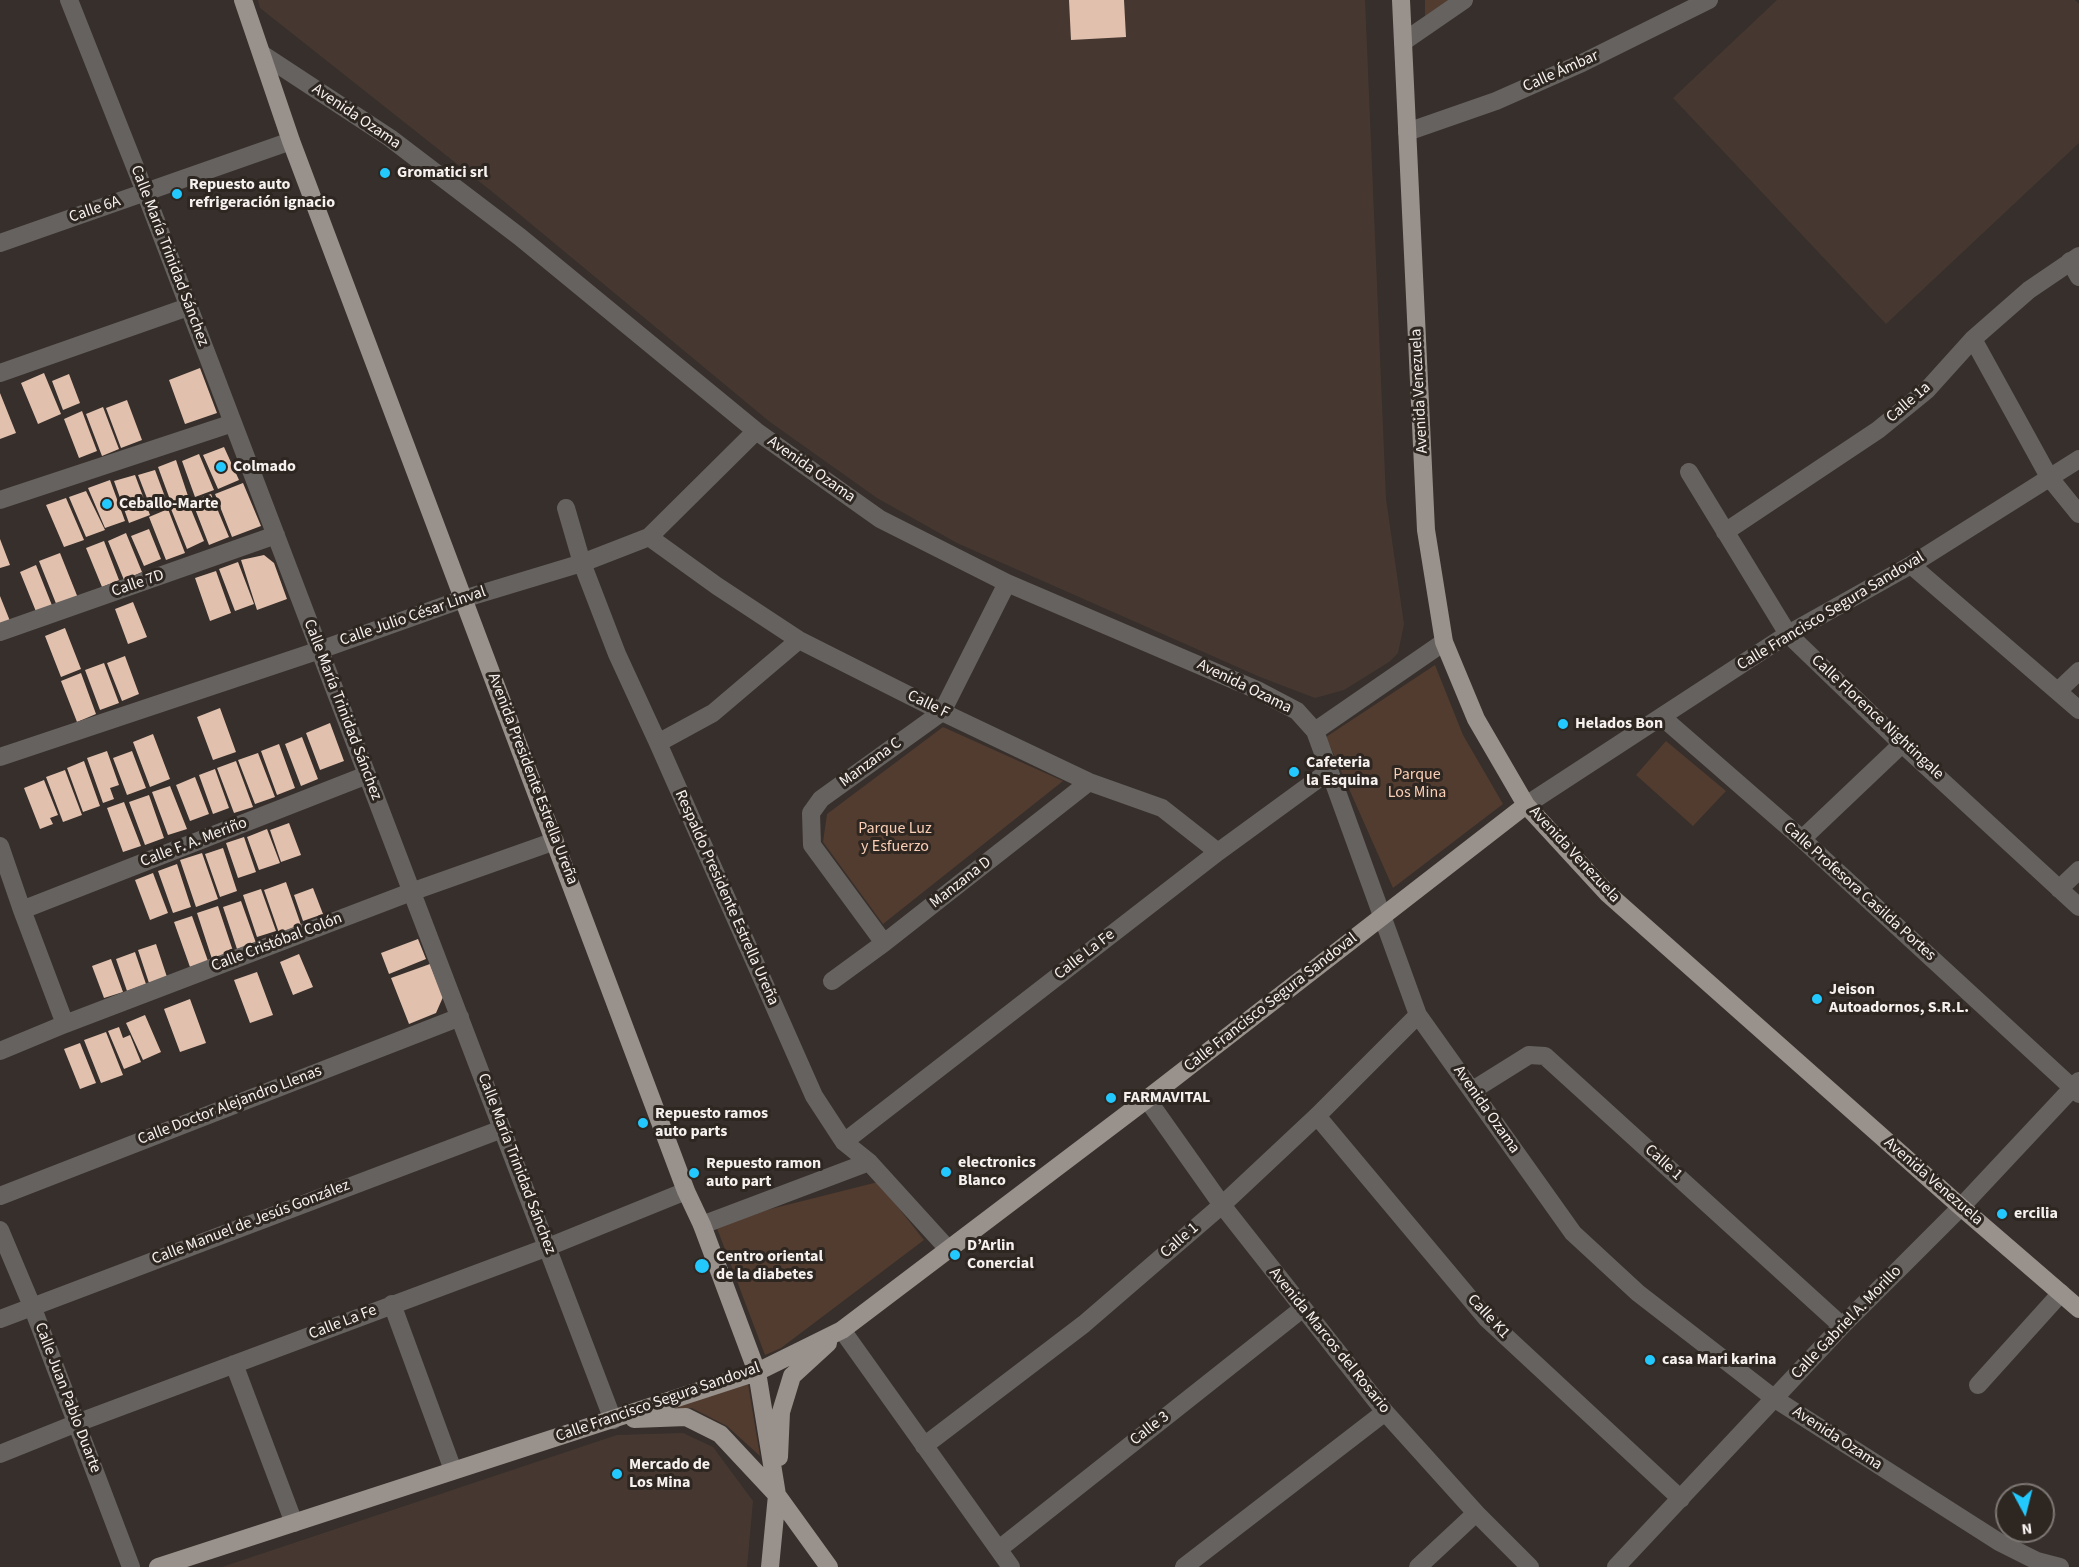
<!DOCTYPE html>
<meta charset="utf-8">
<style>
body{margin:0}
#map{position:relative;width:2079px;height:1567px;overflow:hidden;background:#372f2b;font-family:"Source Sans 3",sans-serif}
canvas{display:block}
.north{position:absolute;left:1995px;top:1483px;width:60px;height:60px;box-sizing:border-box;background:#2d2621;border:2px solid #7d7773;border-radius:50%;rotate:173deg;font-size:16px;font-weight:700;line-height:24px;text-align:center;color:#f6f1ee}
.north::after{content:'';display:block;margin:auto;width:21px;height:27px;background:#23c9fe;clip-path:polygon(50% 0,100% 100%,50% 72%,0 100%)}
</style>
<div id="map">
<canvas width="2079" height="1567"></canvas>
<div class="north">N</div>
</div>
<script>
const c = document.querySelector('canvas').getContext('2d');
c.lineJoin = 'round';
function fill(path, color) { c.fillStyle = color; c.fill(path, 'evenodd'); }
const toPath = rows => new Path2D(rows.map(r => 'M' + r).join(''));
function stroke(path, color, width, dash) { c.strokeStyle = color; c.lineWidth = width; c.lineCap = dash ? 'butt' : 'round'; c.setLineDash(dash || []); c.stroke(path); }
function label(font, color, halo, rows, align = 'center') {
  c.font = font + ' "Source Sans 3",sans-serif'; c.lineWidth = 6; c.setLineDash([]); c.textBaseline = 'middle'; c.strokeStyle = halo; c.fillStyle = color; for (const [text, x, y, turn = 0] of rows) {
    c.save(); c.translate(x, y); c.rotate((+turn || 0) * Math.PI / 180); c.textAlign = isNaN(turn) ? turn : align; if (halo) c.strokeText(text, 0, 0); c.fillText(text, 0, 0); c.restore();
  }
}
fill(toPath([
 [258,0,1365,0,1386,499,1404,624,1398,653,1389,662,1344,690,1315,698,1260,677,957,543,877,498,770,422,495,194,260,8],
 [1777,0,2075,0,2079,4,2079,143,1886,324,1673,98],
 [683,1433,713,1447,753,1501,747,1567,222,1567,617,1435]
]), '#463831');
fill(toPath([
 [1425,0,1451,0,1425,16],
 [1435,665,1463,735,1503,804,1393,888,1326,737],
 [943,727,1063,781,883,924,823,842,827,814],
 [1666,741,1726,791,1693,826,1636,775],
 [878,1182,924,1240,781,1348,765,1355,715,1223],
 [748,1384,760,1456,727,1426,692,1408,666,1410]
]), '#523c2f');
fill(toPath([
 [1069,0,1124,0,1126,37,1071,40],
 [200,368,217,413,185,424,169,380],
 [44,373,61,414,38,424,21,383],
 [69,374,80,403,63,410,52,381],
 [0,393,16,433,0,439],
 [127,400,142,440,121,448,106,408],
 [103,407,119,449,102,456,86,414],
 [82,411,97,451,79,458,64,419],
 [224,447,239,480,218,489,203,455],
 [199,454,214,490,195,497,182,461],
 [176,460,189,499,172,505,158,467],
 [155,470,168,505,152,511,138,475],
 [135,475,150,515,129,523,114,481],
 [110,480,125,521,105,528,88,488],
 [243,483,261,526,232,537,215,494],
 [86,491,105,530,86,537,69,497],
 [211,494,229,537,209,545,192,501],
 [66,498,84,540,64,547,46,505],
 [188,502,204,541,187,549,171,509],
 [168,509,185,553,166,560,149,517],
 [149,529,161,559,144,566,131,536],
 [126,533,142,572,124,580,108,541],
 [0,539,10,565,0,568],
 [104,541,119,580,102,587,86,548],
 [60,553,78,598,57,606,39,561],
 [264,555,274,563,287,599,257,610,241,560],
 [238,562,254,604,235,611,219,569],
 [36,565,53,608,37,614,20,572],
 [216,571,231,613,210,621,195,578],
 [0,596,10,621,0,625],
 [133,602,147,637,128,644,115,609],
 [65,628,81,669,61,677,45,636],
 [125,656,139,694,122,701,107,663],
 [104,663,119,703,100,710,85,670],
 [81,673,96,714,77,722,61,681],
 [220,708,236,752,213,760,197,717],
 [330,723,344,761,320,770,306,733],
 [153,734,170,779,150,787,133,742],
 [302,737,318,779,301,786,285,744],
 [279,744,295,788,277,795,261,751],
 [107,751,119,785,110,788,114,799,103,803,87,758],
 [132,751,146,788,127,795,113,758],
 [258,753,275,797,255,804,238,760],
 [84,761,100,806,83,812,67,768],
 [236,761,253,807,234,813,217,768],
 [215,769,229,808,213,814,199,775],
 [65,770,82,815,63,822,46,777],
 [195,777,209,814,190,821,176,785],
 [44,780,58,815,50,818,53,824,40,829,24,788],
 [170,786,187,829,168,835,152,792],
 [149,795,164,838,145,845,129,802],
 [124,802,141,846,123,852,107,808],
 [289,823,301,855,281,862,270,830],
 [267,829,280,863,259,870,247,837],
 [244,837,256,872,238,878,226,843],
 [223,848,237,891,220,897,205,854],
 [202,853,218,899,196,907,180,860],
 [177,864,191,907,173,913,158,871],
 [153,873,168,913,150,920,135,880],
 [286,882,301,925,279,933,264,890],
 [313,888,323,914,303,921,294,895],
 [261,889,276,931,257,937,243,895],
 [241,901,256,943,237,949,223,907],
 [218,906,233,951,212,959,197,913],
 [192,916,208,961,190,967,174,922],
 [418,939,426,959,389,974,381,953],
 [156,944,167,977,149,983,138,950],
 [135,952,146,984,127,991,116,959],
 [299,954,313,987,293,995,280,962],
 [111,959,123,992,104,998,92,966],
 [430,964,443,997,436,1013,409,1024,391,978],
 [257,972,273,1015,250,1023,234,980],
 [190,999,206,1043,180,1052,164,1009],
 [145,1015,161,1052,143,1060,126,1023],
 [119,1027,123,1038,130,1035,141,1062,124,1069,108,1031],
 [106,1032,123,1075,101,1083,84,1040],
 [80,1043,96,1083,80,1089,64,1049]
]), '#e2c0ae');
stroke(toPath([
 [69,0,145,192,613,1420],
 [1403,42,1464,0],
 [262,54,390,138,520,237,756,431,880,519,1007,583,1257,690,1297,711,1315,731,1418,1015,1573,1233,1638,1293,1775,1399,1999,1542,2037,1561,2060,1567],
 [1407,132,1496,101,1582,63,1709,0],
 [0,243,291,141],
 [2070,261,2079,277],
 [1973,339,2049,477,2079,514],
 [0,373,188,307],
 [1689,472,1788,634,1902,744,2079,907],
 [0,500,233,423],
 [566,508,582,563,617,654,658,743,814,1096,844,1142,869,1162,949,1250],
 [1725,532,1878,430,1927,390,1973,339,2029,290,2079,256],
 [649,537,717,586,799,640,942,712,1089,782,1162,808,1218,852],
 [1911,565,2079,710],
 [0,632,276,535],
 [2058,691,2079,671],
 [1662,717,1802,839,2079,1094],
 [1315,731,1444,642],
 [658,743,713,713,799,640],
 [0,757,320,650,463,599,582,563,649,537,756,431],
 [1526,805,1788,634,1911,565,2079,459],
 [1802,839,1902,744],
 [0,846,22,910,65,1024],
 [2059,889,2079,870],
 [22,910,367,775],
 [884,943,812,845,811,813,821,799,942,712,1007,583],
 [832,981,884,943,1089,782],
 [0,1051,65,1024,411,892,555,841],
 [1473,1090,1529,1055,1545,1056,1842,1326],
 [1147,1099,1222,1205,1385,1412,1476,1513,1530,1567],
 [1317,1116,1487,1319,1681,1499],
 [844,1142,1218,852,1329,771],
 [0,1196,460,1017],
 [702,1225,869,1162],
 [0,1230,32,1306,131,1567],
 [392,1304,453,1470],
 [0,1319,502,1129],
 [842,1330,1011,1567],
 [234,1364,294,1523],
 [1978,1385,2061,1293],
 [924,1446,1084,1324,1222,1205,1317,1116,1418,1015],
 [0,1454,77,1423,548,1247,686,1191],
 [999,1549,1302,1309],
 [1184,1567,1385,1412],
 [1418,1567,1476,1513],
 [1616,1567,1842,1326,1961,1207,2079,1081]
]), '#66625f', 18);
stroke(toPath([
 [243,0,291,141,686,1191,702,1225,757,1372,777,1495,770,1567],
 [1401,0,1426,530,1444,642,1476,719,1526,805,1607,893,1961,1207,2079,1309],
 [634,1419,686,1417,720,1434,777,1495,829,1567],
 [779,1457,781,1412,792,1376,828,1343],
 [158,1567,757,1372,842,1330,1147,1099,1526,805]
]), '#99918c', 18);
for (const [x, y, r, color] of [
 [385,173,6,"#23c9fe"],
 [177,194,6,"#23c9fe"],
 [221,467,6,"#23c9fe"],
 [107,504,6,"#23c9fe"],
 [1563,724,6,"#23c9fe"],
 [1294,772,6,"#23c9fe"],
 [1817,999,6,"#23c9fe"],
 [1111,1098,6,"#23c9fe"],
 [643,1123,6,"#23c9fe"],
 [946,1172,6,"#23c9fe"],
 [694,1173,6,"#23c9fe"],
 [2002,1214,6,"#23c9fe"],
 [955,1255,6,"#23c9fe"],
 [702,1266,8,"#23c9fe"],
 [1650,1360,6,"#23c9fe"],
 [617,1474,6,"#23c9fe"]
]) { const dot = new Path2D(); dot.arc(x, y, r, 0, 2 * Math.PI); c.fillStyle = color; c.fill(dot); stroke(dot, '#2d2621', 2); }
label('16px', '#f6f1ee', '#2d2621', [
 ["Calle Ámbar",1561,72,-24],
 ["Avenida Ozama",356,117,34],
 ["Calle 6A",95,210,-19],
 ["Calle María Trinidad Sánchez",169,256,69],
 ["Avenida Venezuela",1420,391,-93],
 ["Calle 1a",1909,403,-41],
 ["Avenida Ozama",811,470,35],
 ["Calle 7D",138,584,-19],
 ["Calle Francisco Segura Sandoval",1831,612,-31],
 ["Calle Julio César Linval",413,617,-19],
 ["Avenida Ozama",1244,687,26],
 ["Calle F",928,705,26],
 ["Calle María Trinidad Sánchez",342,710,69],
 ["Calle Florence Nightingale",1877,718,43],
 ["Manzana C",871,763,-36],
 ["Avenida Presidente Estrella Ureña",532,779,69],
 ["Calle F. A. Meriño",194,843,-21],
 ["Avenida Venezuela",1574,855,47],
 ["Manzana D",961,883,-38],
 ["Calle Profesora Casilda Portes",1859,892,42],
 ["Respaldo Presidente Estrella Ureña",726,898,66],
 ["Calle Cristóbal Colón",277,943,-21],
 ["Calle La Fe",1085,955,-38],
 ["Calle Francisco Segura Sandoval",1271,1003,-38],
 ["Calle Doctor Alejandro Llenas",230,1106,-21],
 ["Avenida Ozama",1486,1110,55],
 ["Calle 1",1663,1163,42],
 ["Calle María Trinidad Sánchez",516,1164,69],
 ["Avenida Venezuela",1933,1182,41],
 ["Calle Manuel de Jesús González",251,1223,-21],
 ["Calle 1",1180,1241,-41],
 ["Calle K1",1488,1317,47],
 ["Calle La Fe",343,1323,-21],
 ["Calle Gabriel A. Morillo",1847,1323,-46],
 ["Avenida Marcos del Rosario",1329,1341,51],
 ["Calle Juan Pablo Duarte",67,1398,69],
 ["Calle Francisco Segura Sandoval",658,1403,-19],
 ["Calle 3",1150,1429,-38],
 ["Avenida Ozama",1837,1439,33]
]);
label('bold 16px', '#f6f1ee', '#2d2621', [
 ["Gromatici srl",397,173],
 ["Repuesto auto",189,185],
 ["refrigeración ignacio",189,203],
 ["Colmado",233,467],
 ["Ceballo-Marte",119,504],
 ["Helados Bon",1575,724],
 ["Cafeteria",1306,763],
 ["la Esquina",1306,781],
 ["Jeison",1829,990],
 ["Autoadornos, S.R.L.",1829,1008],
 ["FARMAVITAL",1123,1098],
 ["Repuesto ramos",655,1114],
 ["auto parts",655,1132],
 ["electronics",958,1163],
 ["Blanco",958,1181],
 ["Repuesto ramon",706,1164],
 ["auto part",706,1182],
 ["ercilia",2014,1214],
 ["D’Arlin",967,1246],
 ["Conercial",967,1264],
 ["Centro oriental",716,1257],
 ["de la diabetes",716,1275],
 ["casa Mari karina",1662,1360],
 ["Mercado de",629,1465],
 ["Los Mina",629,1483]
], 'left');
label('16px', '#fbcfb6', '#2d2621', [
 ["Parque",1417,775],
 ["Los Mina",1417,793],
 ["Parque Luz",895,829],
 ["y Esfuerzo",895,847]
]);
</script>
